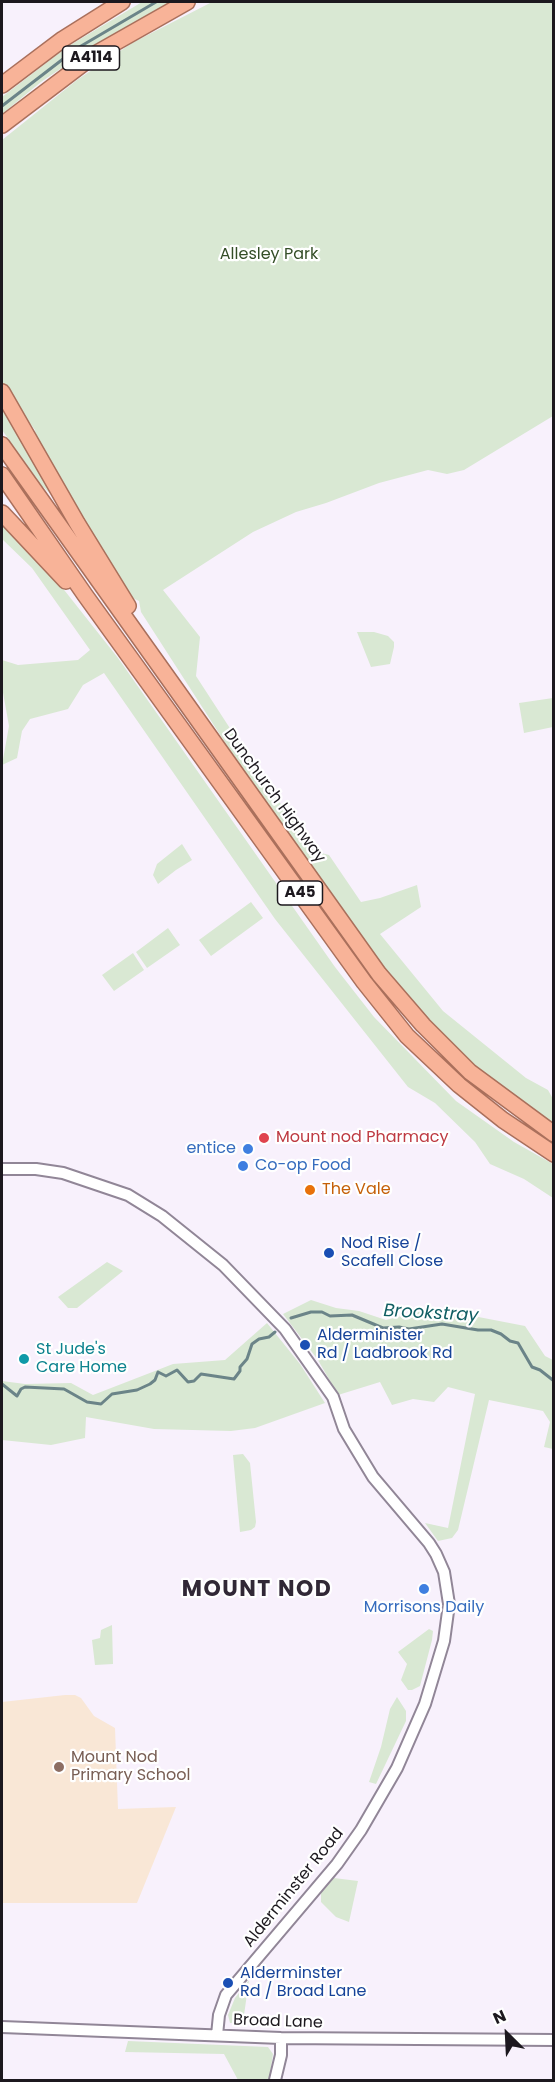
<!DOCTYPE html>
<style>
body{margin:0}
#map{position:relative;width:555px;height:2082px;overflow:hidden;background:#f8f1fc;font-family:Poppins,sans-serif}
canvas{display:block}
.frame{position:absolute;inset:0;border:3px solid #1c181e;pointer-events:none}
.north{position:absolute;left:477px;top:2004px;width:60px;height:60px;-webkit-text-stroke:4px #fff;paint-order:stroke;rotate:336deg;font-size:16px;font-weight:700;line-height:24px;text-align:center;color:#1c181e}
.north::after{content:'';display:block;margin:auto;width:21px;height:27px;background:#1c181e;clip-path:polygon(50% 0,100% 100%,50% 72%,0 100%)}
</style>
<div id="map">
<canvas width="555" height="2082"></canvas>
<div class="frame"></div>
<div class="north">N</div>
</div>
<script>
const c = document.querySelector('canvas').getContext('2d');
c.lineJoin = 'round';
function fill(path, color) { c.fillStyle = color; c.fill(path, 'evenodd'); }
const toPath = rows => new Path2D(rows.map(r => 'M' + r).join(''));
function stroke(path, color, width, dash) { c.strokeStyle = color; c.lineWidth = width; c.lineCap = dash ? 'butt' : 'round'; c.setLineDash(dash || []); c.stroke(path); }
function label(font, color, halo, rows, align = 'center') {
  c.font = font + ' Poppins,sans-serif'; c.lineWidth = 4.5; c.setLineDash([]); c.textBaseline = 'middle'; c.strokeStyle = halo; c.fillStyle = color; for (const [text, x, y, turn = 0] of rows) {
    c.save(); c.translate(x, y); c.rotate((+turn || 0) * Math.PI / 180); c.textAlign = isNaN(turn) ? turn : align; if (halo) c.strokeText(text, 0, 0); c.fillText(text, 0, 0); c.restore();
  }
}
fill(toPath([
 [65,1695,75,1695,81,1698,94,1716,115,1728,118,1809,176,1807,137,1903,2,1903,2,1702]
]), '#f9e7d6');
fill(toPath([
 [142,2,170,2,103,40,41,82,2,114,2,97,67,47],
 [212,2,553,2,553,416,464,470,447,474,428,470,379,483,326,503,296,512,253,532,163,590,200,637,196,676,259,773,314,851,329,855,361,902,380,898,417,885,421,907,380,934,443,1011,526,1078,548,1090,553,1099,553,1126,473,1067,393,983,262,800,141,612,139,601,126,595,37,448,35,430,2,385,2,140,77,80,132,43],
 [2,405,58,501,42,486,2,430],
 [2,524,42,562,118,658,335,967,374,1017,456,1101,514,1142,553,1164,553,1198,524,1179,490,1164,475,1142,435,1103,408,1087,275,919,104,673,83,685,68,709,30,719,22,731,17,758,2,765,9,726,2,687,2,660,18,665,78,660,90,650,32,568,2,539],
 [357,632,374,632,388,636,394,642,394,647,390,664,371,667],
 [553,698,553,727,524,733,519,703],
 [182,844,192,860,176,870,158,884,153,875,157,864],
 [251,902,263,918,211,956,199,940],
 [168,928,180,945,147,968,136,952],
 [133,953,144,970,114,991,102,975],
 [107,1262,123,1271,77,1308,68,1308,58,1297],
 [311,1300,336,1308,359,1311,386,1320,432,1308,525,1326,545,1356,553,1360,553,1449,544,1447,550,1422,543,1411,489,1400,458,1530,452,1538,438,1541,425,1523,448,1528,475,1394,448,1387,434,1402,413,1399,392,1405,380,1382,338,1395,318,1360,283,1314],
 [267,1323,300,1364,325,1403,255,1428,231,1431,154,1429,86,1417,85,1438,51,1445,2,1440,2,1381,25,1384,71,1383,93,1395,173,1364,225,1360],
 [243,1454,250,1463,256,1522,255,1527,251,1530,240,1532,233,1455],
 [112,1625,113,1664,95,1665,92,1640,100,1638,101,1630],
 [429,1629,433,1631,432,1640,420,1686,412,1690,408,1690,401,1680,407,1664,398,1652],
 [397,1697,406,1711,406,1721,376,1784,369,1782,381,1747,390,1709],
 [334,1878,358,1881,349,1922,336,1917,321,1902,321,1893],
 [249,1980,243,2022,230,2023,228,2015,235,1998],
 [128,2041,268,2047,273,2054,269,2080,238,2080,224,2054,125,2052]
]), '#d9e8d3');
stroke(toPath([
 [2,106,76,49,156,2],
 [291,1318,311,1312,322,1312,330,1316,352,1315,383,1328,399,1327,409,1329,442,1324,478,1330,491,1330,501,1334,510,1341,518,1343,532,1367,540,1370,554,1381],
 [2,1384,17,1396,21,1389,25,1387,64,1389,87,1402,101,1404,112,1394,137,1390,150,1384,155,1380,158,1372,166,1376,177,1370,188,1382,194,1381,201,1374,234,1379,240,1371,240,1367,247,1359,252,1344,259,1339,269,1337,275,1332]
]), '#6b8488', 3);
const tertiary = toPath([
 [2,1169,36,1169,63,1173,128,1195,162,1216,223,1265,285,1329,333,1397,344,1429,373,1477,429,1543,436,1554,444,1572,449,1604,444,1641,425,1704,397,1768,361,1830,337,1864,226,1995,219,2015,217,2035],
 [2,2027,281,2038,554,2040],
 [275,2080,281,2055,281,2038]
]);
const trunk = toPath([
 [2,85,63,39,122,2],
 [2,125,97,53,187,2],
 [2,392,77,523,128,606],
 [2,445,379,974,423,1025,470,1072,554,1134],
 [2,475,85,595,364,982,407,1036,459,1085,503,1120,554,1154],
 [2,513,66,581]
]);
stroke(tertiary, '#918697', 14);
stroke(trunk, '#aa705c', 18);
stroke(tertiary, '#fff', 10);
stroke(trunk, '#f8b398', 15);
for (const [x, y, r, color] of [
 [264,1138,6,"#e0444e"],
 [248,1149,6,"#3f7fe0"],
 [243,1166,6,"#3f7fe0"],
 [310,1190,6,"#e8710a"],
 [329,1253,6,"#1a4fb4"],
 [305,1345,6,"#1a4fb4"],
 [24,1359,6,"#0f9aa8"],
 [424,1589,6,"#3f7fe0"],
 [59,1767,6,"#8d6e63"],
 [228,1983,6,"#1a4fb4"]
]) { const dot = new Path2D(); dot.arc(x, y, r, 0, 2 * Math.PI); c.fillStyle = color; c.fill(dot); stroke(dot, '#fff', 2); }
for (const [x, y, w] of [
 [91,58,57],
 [300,893,45]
]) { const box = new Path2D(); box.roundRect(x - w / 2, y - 12, w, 24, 4.5); c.fillStyle = '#fff'; c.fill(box); stroke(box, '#1c181e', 1.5); }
label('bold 15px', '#1c181e', null, [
 ["A4114",91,58],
 ["A45",300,893]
]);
label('16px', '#344e27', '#fff', [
 ["Allesley Park",269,255]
]);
label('16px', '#1c181e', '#fff', [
 ["Dunchurch Highway",274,796,54],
 ["Alderminster Road",294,1888,-51],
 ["Broad Lane",278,2022,2]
]);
label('16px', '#be3a42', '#fff', [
 ["Mount nod Pharmacy",276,1138]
], 'left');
label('16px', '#366cbe', '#fff', [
 ["entice",236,1149],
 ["Co-op Food",255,1166,"left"],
 ["Morrisons Daily",424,1608,"center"]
], 'right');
label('16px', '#c56008', '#fff', [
 ["The Vale",322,1190]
], 'left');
label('16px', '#164399', '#fff', [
 ["Nod Rise /",341,1244],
 ["Scafell Close",341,1262],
 ["Alderminister",317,1336],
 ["Rd / Ladbrook Rd",317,1354],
 ["Alderminster",240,1974],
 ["Rd / Broad Lane",240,1992]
], 'left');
label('16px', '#0d838f', '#fff', [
 ["St Jude's",36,1350],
 ["Care Home",36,1368]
], 'left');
label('16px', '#785e54', '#fff', [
 ["Mount Nod",71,1758],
 ["Primary School",71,1776]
], 'left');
label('italic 18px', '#105e63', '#fff', [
 ["Brookstray",431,1314,3]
]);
c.letterSpacing = '1.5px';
label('bold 22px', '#312836', '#fff', [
 ["MOUNT NOD",257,1590]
]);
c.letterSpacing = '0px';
</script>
